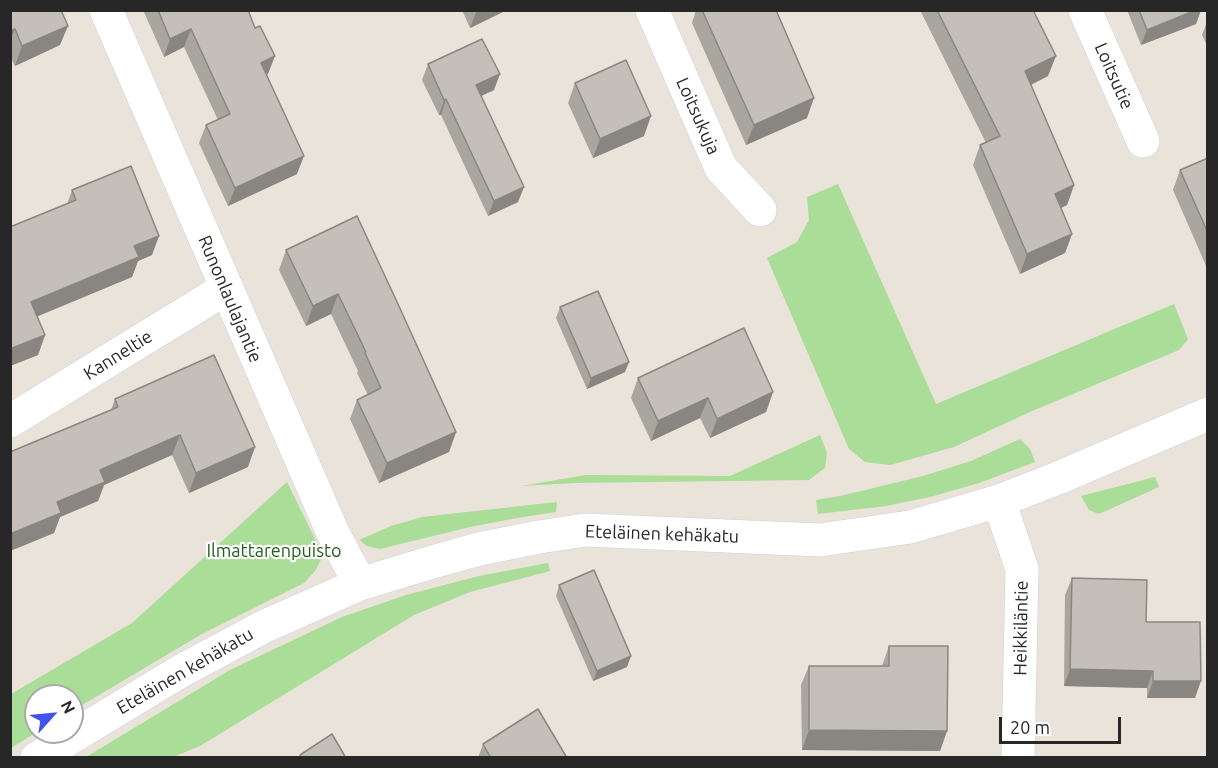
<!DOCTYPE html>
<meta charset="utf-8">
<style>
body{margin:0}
#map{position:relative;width:1218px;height:768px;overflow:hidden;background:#e9e3d9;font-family:Ubuntu,sans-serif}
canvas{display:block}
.frame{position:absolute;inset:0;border:12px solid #272727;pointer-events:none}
.north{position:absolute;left:24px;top:684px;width:60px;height:60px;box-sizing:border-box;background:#fff;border:2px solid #a9a9a9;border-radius:50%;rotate:63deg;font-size:16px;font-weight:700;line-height:24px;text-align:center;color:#272727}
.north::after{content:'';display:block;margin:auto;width:21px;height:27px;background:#4252ed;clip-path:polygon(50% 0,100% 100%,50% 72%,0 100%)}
.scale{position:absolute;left:999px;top:717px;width:122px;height:27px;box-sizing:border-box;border:3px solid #272727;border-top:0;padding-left:8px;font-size:18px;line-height:21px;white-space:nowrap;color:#272727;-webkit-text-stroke:4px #fff;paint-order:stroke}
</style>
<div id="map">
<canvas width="1218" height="768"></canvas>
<div class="frame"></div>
<div class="north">N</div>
<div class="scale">20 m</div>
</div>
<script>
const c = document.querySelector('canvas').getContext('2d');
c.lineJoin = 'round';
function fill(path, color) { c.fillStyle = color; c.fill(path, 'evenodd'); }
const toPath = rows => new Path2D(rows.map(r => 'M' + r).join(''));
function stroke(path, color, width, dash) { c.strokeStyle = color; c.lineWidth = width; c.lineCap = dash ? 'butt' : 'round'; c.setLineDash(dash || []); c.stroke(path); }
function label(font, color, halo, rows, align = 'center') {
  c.font = font + ' Ubuntu,sans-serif'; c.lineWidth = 4.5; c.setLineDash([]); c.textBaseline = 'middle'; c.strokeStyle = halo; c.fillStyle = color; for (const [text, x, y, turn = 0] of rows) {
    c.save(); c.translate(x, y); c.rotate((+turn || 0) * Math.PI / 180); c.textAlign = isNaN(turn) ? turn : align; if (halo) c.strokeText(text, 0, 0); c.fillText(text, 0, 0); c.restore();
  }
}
fill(toPath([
 [838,184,936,404,1174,304,1188,339,1179,350,1032,411,954,447,890,465,865,462,849,449,767,258,797,242,809,220,807,197],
 [820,435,827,453,825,468,809,480,574,483,521,486,586,475,730,476],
 [1020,439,1030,449,1035,462,979,483,930,497,886,506,818,514,816,500,840,496,923,476,971,461],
 [1155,477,1159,487,1099,514,1089,510,1081,496],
 [287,482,323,555,316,570,304,583,202,634,72,711,72,696,36,696,37,732,11,748,11,694,132,623],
 [557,502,556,512,517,518,470,527,380,549,367,546,359,540,391,526,422,517],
 [548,563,550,571,470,592,414,615,200,746,173,757,86,757,230,670,342,617,406,595,479,576]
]), '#a9dd98');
const minor = toPath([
 [106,10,333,533,360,584],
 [652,10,721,168,760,210],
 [1085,10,1143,141],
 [10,421,225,289],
 [999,501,1022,569,1018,758],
 [37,758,181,671,265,626,360,584,436,561,479,549,539,537,585,530,820,540,910,527,999,501,1058,478,1208,414]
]);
stroke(minor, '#ced0df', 34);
stroke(minor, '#fff', 33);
fill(toPath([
 [10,10,60,45,15,66,10,56],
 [143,10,248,10,268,74,267,75,297,174,228,206,199,143,206,125,218,120,184,47,164,57],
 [462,10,507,10,470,28],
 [696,10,776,10,807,118,746,145,692,23],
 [920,10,1033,10,1048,76,1031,85,1074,185,1067,205,1061,208,1072,234,1065,253,1020,274,973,165,980,145,986,143],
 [1127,10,1201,10,1196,24,1141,45],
 [1208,19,1208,48,1202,35],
 [428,64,494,90,481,96,518,202,488,216,441,115,439,115,422,80],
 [575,83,644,136,593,158,568,103],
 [1208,158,1208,268,1207,268,1173,190,1180,170],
 [72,190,152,255,138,261,132,277,37,316,45,335,38,355,10,366],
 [357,216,456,432,449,452,379,483,350,419,357,400,368,395,357,373,358,371,331,314,306,326,279,270,286,250],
 [560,307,625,372,587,389,556,318],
 [638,378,773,392,766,412,710,438,700,418,651,441,631,398],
 [115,399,248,467,189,493,172,455,104,485,98,501,60,517,54,533,10,551,111,410],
 [1072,578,1146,622,1195,698,1147,698,1147,688,1064,686,1065,595],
 [559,585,627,667,593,681,556,596],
 [889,646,947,731,940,751,802,750,801,685,809,666,882,666],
 [483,744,567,758,478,758]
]), '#a9a59f');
fill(toPath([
 [477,10,507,10,470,28],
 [1196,10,1201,10,1196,24,1141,45,1147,30],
 [68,26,60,45,15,66,22,46],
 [15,29,10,41,10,31],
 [191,29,184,47,164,57,170,39],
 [275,56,268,74,254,81,261,63],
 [1056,56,1048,76,1018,91,1025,71],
 [500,74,494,90,470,101,476,85],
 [814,98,807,118,746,145,754,125],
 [446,99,441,115,439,115,444,100],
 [651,116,644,136,593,158,600,139],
 [304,156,297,174,228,206,235,188],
 [1074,185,1067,205,1048,214,1055,194],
 [524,187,518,202,488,216,494,201],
 [1072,234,1065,253,1020,274,1027,254],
 [159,236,152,255,138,261,132,277,24,322,31,302,134,246],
 [338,294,331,314,306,326,313,306],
 [45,335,38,355,10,366,10,349],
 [629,362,625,372,587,389,591,378],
 [773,392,766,412,710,438,717,419],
 [708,398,700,418,651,441,658,421],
 [456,432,449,452,379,483,387,463],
 [180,435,172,455,104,485,98,501,60,517,54,533,10,551,10,534,100,470],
 [255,447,248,467,189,493,196,473],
 [631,656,627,667,593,681,597,671],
 [1070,669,1153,671,1147,688,1064,686],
 [1153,681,1201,681,1195,698,1147,698],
 [809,730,947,731,940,751,802,750]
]), '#898682');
const building = toPath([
 [10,10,61,10,68,26,22,46,15,29,10,31,10,10],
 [158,10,248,10,255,28,260,26,275,56,261,63,304,156,235,188,206,125,230,114,191,29,170,39,158,10],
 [702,10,776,10,814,98,754,125,702,10],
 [937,10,1033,10,1056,56,1025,71,1074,185,1055,194,1072,234,1027,254,980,145,1000,136,937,10],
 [1139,10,1196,10,1147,30,1139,10],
 [482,39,500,74,476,85,524,187,494,201,446,99,444,100,428,64,482,39],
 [626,60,651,116,600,139,575,83,626,60],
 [1208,158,1208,233,1180,170,1208,158],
 [131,166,159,236,134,246,139,257,31,302,45,335,10,349,10,227,76,200,72,190,131,166],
 [357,216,398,304,456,432,387,463,357,400,381,388,365,353,366,352,338,294,313,306,286,250,357,216],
 [598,291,629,362,591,378,560,307,598,291],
 [744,328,773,392,717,419,708,398,658,421,638,378,744,328],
 [214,355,255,447,196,473,180,435,100,470,105,482,57,502,61,513,10,534,10,452,118,407,115,399,214,355],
 [594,570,631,656,597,671,559,585,594,570],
 [1072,578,1147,580,1146,622,1200,622,1201,681,1153,681,1153,671,1070,669,1072,578],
 [889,646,948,646,947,731,809,730,809,666,889,666,889,646],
 [538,709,567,758,491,758,483,744,538,709],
 [332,734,346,758,302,758,300,755,332,734]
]);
fill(building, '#c4c0b9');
stroke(building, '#898682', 1.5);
label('18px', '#272727', '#fff', [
 ["Loitsutie",1114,76,66],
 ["Loitsukuja",698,116,66],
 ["Runonlaulajantie",230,299,67],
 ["Kanneltie",118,355,-32],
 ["Eteläinen kehäkatu",662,534,2],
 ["Heikkiläntie",1021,628,-89],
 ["Eteläinen kehäkatu",185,671,-30]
]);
label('18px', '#255d1d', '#fff', [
 ["Ilmattarenpuisto",274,551]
]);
</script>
